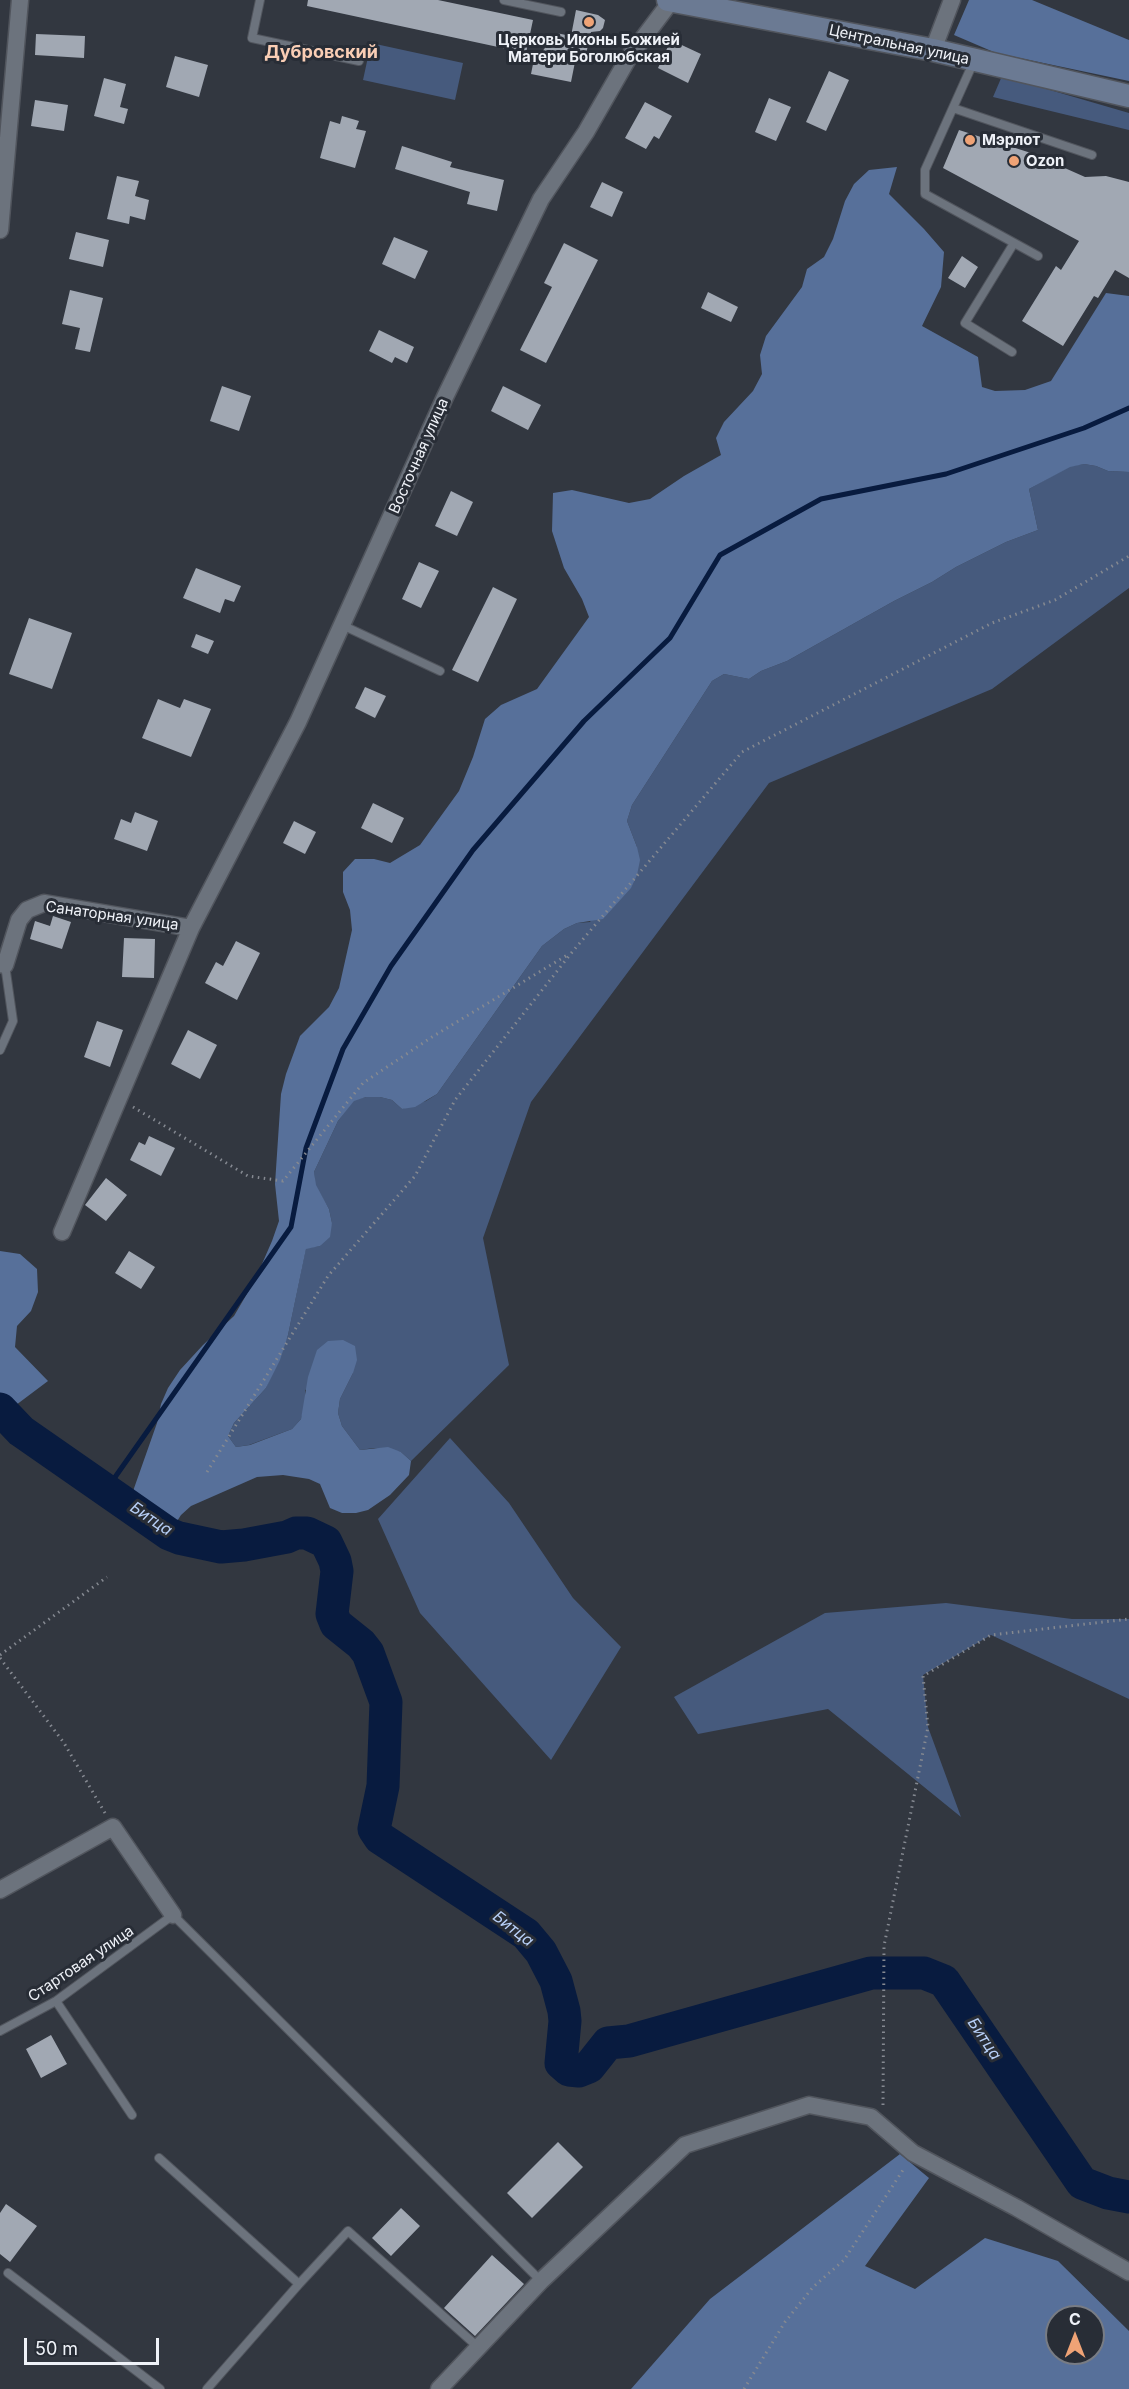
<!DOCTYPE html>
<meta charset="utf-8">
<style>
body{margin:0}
#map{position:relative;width:1129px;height:2389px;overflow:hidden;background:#323740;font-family:Inter,sans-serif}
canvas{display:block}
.north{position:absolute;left:1045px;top:2305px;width:60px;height:60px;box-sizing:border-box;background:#282d36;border:2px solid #787c84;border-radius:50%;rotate:0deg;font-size:16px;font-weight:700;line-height:24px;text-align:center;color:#eff2f8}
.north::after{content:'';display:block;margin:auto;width:21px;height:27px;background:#efa376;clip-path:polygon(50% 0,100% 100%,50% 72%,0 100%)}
.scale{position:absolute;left:24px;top:2338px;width:135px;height:27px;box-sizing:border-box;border:3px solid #eff2f8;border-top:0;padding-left:8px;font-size:18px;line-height:21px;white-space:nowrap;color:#eff2f8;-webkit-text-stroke:4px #282d36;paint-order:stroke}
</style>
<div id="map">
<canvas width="1129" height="2389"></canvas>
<div class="north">С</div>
<div class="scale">50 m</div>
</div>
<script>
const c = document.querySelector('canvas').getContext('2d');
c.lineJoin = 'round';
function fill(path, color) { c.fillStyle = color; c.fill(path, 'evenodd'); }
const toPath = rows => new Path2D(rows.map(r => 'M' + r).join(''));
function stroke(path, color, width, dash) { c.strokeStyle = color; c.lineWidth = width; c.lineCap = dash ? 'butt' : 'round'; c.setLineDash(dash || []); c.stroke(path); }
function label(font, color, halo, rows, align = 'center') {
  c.font = font + ' Inter,sans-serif'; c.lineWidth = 6; c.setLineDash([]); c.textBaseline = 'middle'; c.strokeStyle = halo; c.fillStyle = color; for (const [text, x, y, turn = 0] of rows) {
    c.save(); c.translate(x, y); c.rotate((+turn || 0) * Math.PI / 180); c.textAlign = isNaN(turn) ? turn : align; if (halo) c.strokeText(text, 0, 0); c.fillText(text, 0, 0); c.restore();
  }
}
fill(toPath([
 [371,43,463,63,455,100,363,80],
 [1002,76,1129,113,1129,130,993,97],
 [1084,464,1096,466,1108,471,1129,472,1129,588,992,689,769,783,531,1102,483,1238,509,1365,411,1461,401,1452,374,1448,360,1450,342,1426,338,1413,340,1399,353,1373,305,1390,305,1405,301,1419,292,1429,249,1445,236,1447,228,1436,234,1423,266,1388,288,1335,306,1248,320,1246,332,1223,329,1209,315,1185,314,1172,338,1121,354,1100,366,1097,380,1097,392,1100,402,1109,426,1101,437,1094,542,946,564,929,577,923,590,922,637,847,627,821,632,805,712,681,724,674,749,679,761,671,787,661,894,601,932,582,956,567,1006,542,1038,530,1029,489,1070,466],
 [450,1438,509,1503,573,1598,621,1647,551,1760,420,1613,378,1519],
 [946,1603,1072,1619,1129,1619,1129,1699,991,1635,923,1675,928,1727,961,1817,828,1709,698,1734,674,1697,825,1613]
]), '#465a7d');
fill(toPath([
 [969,0,1032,0,1129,40,1129,81,996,53,954,35],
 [897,167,889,194,924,229,944,252,941,287,922,326,978,357,982,387,995,391,1025,390,1051,381,1106,293,1129,296,1129,472,1108,471,1096,466,1084,464,1070,467,1029,489,1038,530,1006,542,956,567,932,582,894,601,787,661,761,671,749,679,724,674,712,681,632,805,627,821,637,847,640,860,637,875,631,888,603,919,577,923,564,929,542,946,437,1094,415,1107,402,1109,392,1100,380,1097,366,1097,354,1101,338,1121,314,1172,316,1185,329,1209,332,1223,330,1237,320,1246,306,1249,288,1335,280,1360,266,1388,234,1423,228,1436,236,1447,250,1445,292,1429,301,1419,308,1377,317,1350,328,1341,343,1340,355,1346,357,1360,353,1373,340,1399,338,1413,342,1426,360,1450,388,1447,401,1452,411,1461,409,1475,390,1495,368,1510,356,1513,342,1513,330,1508,320,1484,309,1479,283,1475,257,1477,191,1506,181,1515,174,1526,132,1494,157,1423,161,1404,168,1388,180,1370,203,1345,234,1316,255,1280,272,1241,279,1221,275,1184,281,1094,286,1074,300,1036,329,1007,339,988,352,930,350,910,343,892,343,872,355,859,374,859,390,863,420,845,459,791,473,757,485,719,501,705,537,689,589,617,582,599,564,568,552,531,553,493,572,490,629,503,650,499,684,476,721,455,716,438,724,422,753,391,762,374,760,355,766,336,802,287,807,269,824,257,833,239,845,201,854,184,869,170],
 [0,1251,20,1254,37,1269,38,1292,31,1311,17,1326,15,1347,48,1381,0,1417],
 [900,2154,929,2178,865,2266,915,2289,985,2238,1058,2261,1129,2331,1129,2389,631,2389,710,2299],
 [1057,2317,1093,2317,1093,2353,1057,2353]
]), '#57709a');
stroke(toPath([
 [106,1490,291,1227,306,1148,343,1049,391,966,473,850,584,721,670,638,720,555,821,499,946,474,1084,428,1129,408]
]), '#081b3f', 5);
stroke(toPath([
 [0,1409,21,1431,169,1534,179,1538,221,1547,244,1545,287,1537,296,1533,307,1533,326,1542,335,1561,337,1571,332,1614,336,1624,361,1644,368,1653,386,1702,383,1786,374,1829,380,1838,526,1934,541,1952,556,1981,564,2011,565,2021,561,2063,569,2070,579,2071,589,2067,608,2043,629,2041,871,1973,924,1973,944,1981,1082,2183,1108,2193,1129,2197]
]), '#081b3f', 33);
fill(toPath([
 [308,0,438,0,533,20,526,53,307,6],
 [576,10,598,15,605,20,603,28,600,31,591,32,584,63,575,62,571,82,531,74,533,64,556,33,571,36],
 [36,34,85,36,84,58,35,55],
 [671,40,701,54,688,83,658,68],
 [175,56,208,65,199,97,166,87],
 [829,71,849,80,826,131,806,122],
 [104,78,126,84,120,107,128,109,124,124,94,116],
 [769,98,791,107,776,141,755,132],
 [35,100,68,105,64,131,31,126],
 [645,102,672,116,659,139,654,136,646,149,625,138],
 [342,116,359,121,356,129,366,131,355,168,320,158,330,121,340,124],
 [959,130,1031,153,1085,177,1106,176,1129,182,1129,278,1115,270,1098,298,1094,296,1063,346,1022,321,1056,266,1061,270,1079,241,943,168],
 [402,146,452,162,450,167,504,180,497,211,467,204,470,192,395,169],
 [117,176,139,181,135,196,149,200,145,220,130,216,129,224,107,219],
 [602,182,623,192,612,217,590,207],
 [76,232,109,240,103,267,69,259],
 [394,237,428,251,415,279,382,264],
 [564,243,598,260,546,363,520,350,552,287,544,283],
 [962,256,978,267,965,288,948,278],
 [70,290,103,298,90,352,75,349,80,328,62,324],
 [708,292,738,307,731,322,701,308],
 [379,330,414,347,407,363,395,357,392,363,369,351],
 [222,386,251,396,239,431,210,421],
 [503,386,541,405,528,430,491,411],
 [451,491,473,502,457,536,435,526],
 [419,562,439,571,421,608,402,599],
 [196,568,241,586,234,602,225,599,220,613,183,598],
 [493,587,517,599,478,682,452,670],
 [29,618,72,633,52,689,9,674],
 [196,634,214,641,208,654,191,647],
 [365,687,386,696,375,718,355,708],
 [158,699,180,708,184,699,211,709,191,757,142,738],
 [373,803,404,818,392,843,361,828],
 [135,812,158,821,147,851,114,839,121,819,131,823],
 [294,821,316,832,305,854,283,843],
 [53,916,71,922,62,949,30,939,35,921,50,926],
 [124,938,155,939,154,978,122,977],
 [236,941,260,953,237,1000,205,983,216,962,223,966],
 [97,1021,123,1030,110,1067,84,1057],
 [188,1030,217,1045,200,1079,171,1064],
 [149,1136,175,1148,161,1176,130,1160,139,1142,145,1145],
 [106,1178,127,1195,106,1221,85,1205],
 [129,1251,155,1267,141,1289,115,1273],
 [51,2035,67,2064,41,2078,26,2049],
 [558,2142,583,2167,532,2218,507,2193],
 [6,2204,37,2226,10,2262,0,2254,0,2213],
 [401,2208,420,2226,391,2256,372,2238],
 [492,2255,524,2284,475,2336,444,2308]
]), '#a1a8b3');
const lane = toPath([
 [260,0,252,38,359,61],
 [504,0,561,12],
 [974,61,925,170,925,194,1038,256],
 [953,108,1092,155],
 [1012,352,965,323,1014,243],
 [342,625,440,671],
 [0,1050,13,1021,5,965],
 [56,2001,132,2115],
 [0,2031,56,2001,173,1915,541,2281],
 [159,2158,299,2284,207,2389],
 [8,2273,160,2389],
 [299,2284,348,2231,478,2347]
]);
const street = toPath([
 [933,50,952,0],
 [0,230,20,0],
 [0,964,5,965,19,920,27,910,44,903,191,928],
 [62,1232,191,928,298,722,445,397,541,199,586,132,629,57,672,0],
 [0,1890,113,1827,173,1915],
 [439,2389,541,2281,685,2145,809,2105,871,2117,913,2153,1017,2208,1129,2272]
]);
const secondary = toPath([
 [668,0,933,50,1129,96]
]);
stroke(lane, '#51555d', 10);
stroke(street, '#51555d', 19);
stroke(secondary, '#51555d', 25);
stroke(toPath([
 [133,1107,248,1176,283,1181,363,1083,432,1037,569,954],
 [207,1472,328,1276,415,1176,455,1100,573,951,742,752,992,623,1055,600,1129,556],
 [0,1655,107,1577],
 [0,1658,64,1743,105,1813],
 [883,2105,884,1946,928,1727,923,1676,991,1635,1129,1619],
 [744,2389,785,2322,813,2287,844,2260,905,2167]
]), '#858991', 3, [1.5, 4.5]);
stroke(lane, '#6c737d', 8);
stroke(street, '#6c737d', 16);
stroke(secondary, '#6b7a93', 22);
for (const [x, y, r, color] of [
 [589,22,6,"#efa376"],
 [970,140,6,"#efa376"],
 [1014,161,6,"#efa376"]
]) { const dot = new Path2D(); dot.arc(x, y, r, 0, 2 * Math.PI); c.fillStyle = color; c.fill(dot); stroke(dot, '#282d36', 2); }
label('bold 15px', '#eff2f8', '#282d36', [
 ["Церковь Иконы Божией",589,40,"center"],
 ["Матери Боголюбская",589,57,"center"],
 ["Мэрлот",982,140],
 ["Ozon",1026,161]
], 'left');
label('15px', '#eff2f8', '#282d36', [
 ["Центральная улица",899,45,12],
 ["Восточная улица",419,456,-66],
 ["Санаторная улица",112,916,8],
 ["Стартовая улица",81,1964,-34]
]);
label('italic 16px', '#b7cff7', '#282d36', [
 ["Битца",151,1519,34],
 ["Битца",513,1929,38],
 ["Битца",984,2039,56]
]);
label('bold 18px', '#faceb5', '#282d36', [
 ["Дубровский",321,53]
]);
</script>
